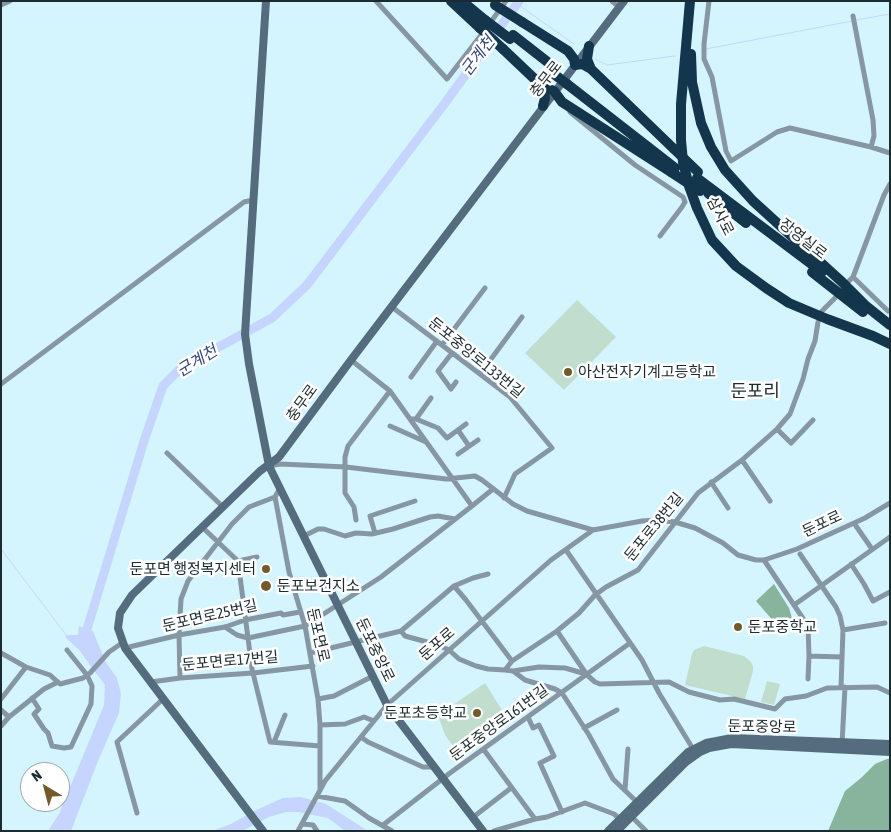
<!DOCTYPE html>
<meta charset="utf-8">
<style>
body{margin:0}
#map{position:relative;width:891px;height:832px;overflow:hidden;background:#d4f5fd;font-family:"Asap Condensed",sans-serif}
canvas{display:block}
.frame{position:absolute;inset:0;border:2px solid #1b2b2f;pointer-events:none}
.north{position:absolute;left:20px;top:762px;width:50px;height:50px;box-sizing:border-box;background:#fff;border:1px solid #a4aaac;border-radius:50%;rotate:323deg;font-size:14px;font-weight:700;line-height:20px;text-align:center;color:#1b2b2f}
.north::after{content:'';display:block;margin:auto;width:18px;height:22px;background:#725a2b;clip-path:polygon(50% 0,100% 100%,50% 72%,0 100%)}
</style>
<div id="map">
<canvas width="891" height="832"></canvas>
<div class="frame"></div>
<div class="north">N</div>
</div>
<script>
const c = document.querySelector('canvas').getContext('2d');
c.lineJoin = 'round';
function fill(path, color) { c.fillStyle = color; c.fill(path, 'evenodd'); }
const toPath = rows => new Path2D(rows.map(r => 'M' + r).join(''));
function stroke(path, color, width, dash) { c.strokeStyle = color; c.lineWidth = width; c.lineCap = dash ? 'butt' : 'round'; c.setLineDash(dash || []); c.stroke(path); }
function label(font, color, halo, rows, align = 'center') {
  c.font = font + ' "Asap Condensed","Noto Sans KR",sans-serif'; c.lineWidth = 5; c.setLineDash([]); c.textBaseline = 'middle'; c.strokeStyle = halo; c.fillStyle = color; for (const [text, x, y, turn = 0] of rows) {
    c.save(); c.translate(x, y); c.rotate((+turn || 0) * Math.PI / 180); c.textAlign = isNaN(turn) ? turn : align; if (halo) c.strokeText(text, 0, 0); c.fillText(text, 0, 0); c.restore();
  }
}
fill(toPath([
 [577,300,616,337,564,390,525,353],
 [704,646,744,656,751,662,753,666,753,671,745,699,685,685,692,654,694,650],
 [767,681,780,684,774,705,761,702],
 [485,683,507,718,456,750,445,735,438,715]
]), '#c0ddce');
fill(toPath([
 [774,584,789,608,795,628,775,623,756,601],
 [887,759,890,759,890,831,828,831,845,791,861,778,875,764]
]), '#88b49d');
fill(toPath([
 [79,626,93,631,105,661,117,678,121,694,119,713,98,761,71,831,48,831,59,814,104,705,105,685,79,650,65,637,68,635,78,635],
 [301,797,326,804,368,831,345,831,328,818,298,812,286,812,269,817,242,831,212,831,231,824,254,811,283,798]
]), '#c5d5fd');
stroke(toPath([
 [517,4,574,44],
 [856,20,890,14],
 [706,49,852,21],
 [595,59,607,65,675,56],
 [1,549,67,636]
]), '#c5d5fd', 1);
stroke(toPath([
 [84,639,144,441,163,386,182,367,272,318,307,285,445,103,519,1]
]), '#c5d5fd', 9);
stroke(toPath([
 [376,1,447,79,485,30],
 [612,1,619,7],
 [709,1,704,44,704,59,712,77,726,151,731,161,777,132,790,128,871,147,890,153],
 [1,5,10,1],
 [853,16,873,120,874,136,871,147],
 [490,23,506,1],
 [570,112,635,165,683,197,685,202,682,207,660,236],
 [853,277,888,311],
 [849,281,853,277,884,195,890,184],
 [392,307,510,397,552,448,515,474,504,498],
 [822,311,835,298],
 [442,345,485,288],
 [452,353,438,371,451,389,456,382],
 [351,360,390,391,472,506,493,489],
 [480,374,522,317],
 [411,377,437,341],
 [1,384,244,202,253,200],
 [411,419,416,419,438,428,447,438,466,424],
 [416,419,431,398],
 [390,426,426,442],
 [777,429,791,443,813,420],
 [458,430,469,446],
 [167,453,223,507],
 [458,454,478,440],
 [742,460,770,501],
 [269,466,280,464,346,467,446,479,475,476,482,480,513,504,527,511,593,530,642,521,656,520,675,522,695,528,723,543,738,555,756,560,764,560,797,549,865,518,890,503],
 [711,482,728,508],
 [280,488,275,497,289,572,305,626,318,699,320,725,320,789],
 [356,520,354,507,345,493,345,457,348,446,390,391],
 [856,526,872,549],
 [202,527,238,561],
 [375,533,370,516,415,501],
 [304,536,318,529,324,529,345,536,356,533,372,534,393,529,430,517,438,516,455,519],
 [566,550,642,660,659,693,693,749],
 [800,554,836,607,840,616,843,630,841,687],
 [257,557,238,561,252,669,270,742,320,746],
 [764,560,808,626,809,656,808,679],
 [851,564,864,584,873,601,890,592],
 [454,586,466,600,512,661],
 [794,605,890,537],
 [225,627,237,635,248,638,305,626,381,577,472,506],
 [843,630,885,623],
 [401,631,405,636,438,645,449,650,459,659,476,666,488,669,505,670,512,661,557,631,579,613,595,595,606,587,638,570,698,493,742,460,777,429,790,414,803,379,808,359,815,341,818,322],
 [557,631,587,675,595,682,600,684,669,682,689,692,720,700,734,699,775,709,785,699,806,696,827,688,877,687,890,693],
 [125,648,179,635,225,627,245,620,281,613,283,615,300,612],
 [1,653,26,667,50,675,60,684,83,678,90,673,109,652,122,643],
 [310,653,401,631,454,586,473,578,488,574],
 [809,656,842,657],
 [505,670,513,671,525,680,555,689,562,693,589,735,613,779,638,803],
 [513,671,539,667,565,668,586,674],
 [180,678,179,635,181,599,188,581,232,524,249,507,275,497],
 [151,682,180,678,253,673,313,666],
 [32,698,39,709,34,714,44,729,48,733,52,746,64,748,71,747,91,704,92,686,87,675,67,650],
 [1,699,26,667],
 [318,699,334,696,373,676],
 [1,710,9,717,1,726],
 [394,715,426,709],
 [9,717,44,689,58,682],
 [528,717,533,728,539,725,554,756,540,763,562,812],
 [320,725,345,724,364,717,374,721],
 [584,728,617,710],
 [361,737,368,742,423,767,433,767],
 [274,742,285,715],
 [842,744,845,687],
 [484,750,535,819],
 [625,790,628,749],
 [317,796,345,801,369,818,392,831],
 [137,813,117,742,163,699],
 [630,815,646,831],
 [472,818,511,788],
 [303,824,313,825,317,831],
 [383,825,450,773,630,643],
 [298,831,325,781,387,705,551,560,593,530],
 [494,831,535,819,547,817,585,803,614,814,621,820]
]), '#8696a3', 5);
stroke(toPath([
 [266,1,245,334,249,364,269,466,387,705,483,831],
 [263,831,125,648,118,628,120,613,132,595,260,471,279,457,351,360,624,1],
 [608,831,688,752,706,743,732,738,890,744],
 [617,831,686,762,700,752,709,748,731,744,890,752]
]), '#556c7e', 8);
stroke(toPath([
 [451,1,480,28],
 [462,1,485,20],
 [690,1,681,104,681,140,683,162,689,186,697,208,712,240,736,266,766,288,789,303,827,319,873,336,890,344],
 [522,22,568,51,574,59,575,65,582,64,591,69,674,149],
 [513,35,554,67],
 [589,46,587,59,591,69],
 [503,49,542,86,554,91,562,102,671,172],
 [691,54,692,82,701,123,711,147,725,170,753,201,842,282,866,306],
 [567,84,675,168],
 [542,86,545,98,543,106],
 [697,178,822,272],
 [708,193,746,223],
 [812,272,863,312],
 [861,302,890,325]
]), '#13364d', 10);
stroke(toPath([
 [495,5,522,22],
 [485,20,510,39],
 [480,28,503,49],
 [550,71,567,84],
 [674,149,698,172],
 [671,172,700,191]
]), '#13364d', 10);
for (const [x, y, r, color] of [
 [568,372,5,"#725a2b"],
 [266,569,5,"#725a2b"],
 [266,586,6,"#725a2b"],
 [738,627,5,"#725a2b"],
 [477,713,5,"#725a2b"]
]) { const dot = new Path2D(); dot.arc(x, y, r, 0, 2 * Math.PI); c.fillStyle = color; c.fill(dot); stroke(dot, '#fff', 2); }
label('15px', '#1b2b2f', '#fff', [
 ["충무로",546,79,-52],
 ["삼사로",720,216,63],
 ["장영실로",803,239,38],
 ["둔포중앙로133번길",476,358,39],
 ["충무로",302,403,-54],
 ["둔포로",822,524,-25],
 ["둔포로38번길",654,527,-51],
 ["둔포면로25번길",210,616,-13],
 ["둔포면로",318,635,77],
 ["둔포로",437,644,-41],
 ["둔포중앙로",375,650,64],
 ["둔포면로17번길",230,661,-5],
 ["둔포중앙로161번길",499,723,-36],
 ["둔포중앙로",762,727,1]
]);
label('15px', '#1b2b2f', '#fff', [
 ["아산전자기계고등학교",578,372],
 ["둔포면 행정복지센터",256,569,"right"],
 ["둔포보건지소",277,586],
 ["둔포중학교",748,627],
 ["둔포초등학교",467,713,"right"]
], 'left');
label('italic 16px', '#334577', '#fff', [
 ["군계천",478,56,-53],
 ["군계천",197,361,-32]
]);
label('18px', '#1b2b2f', '#fff', [
 ["둔포리",755,391]
]);
</script>
